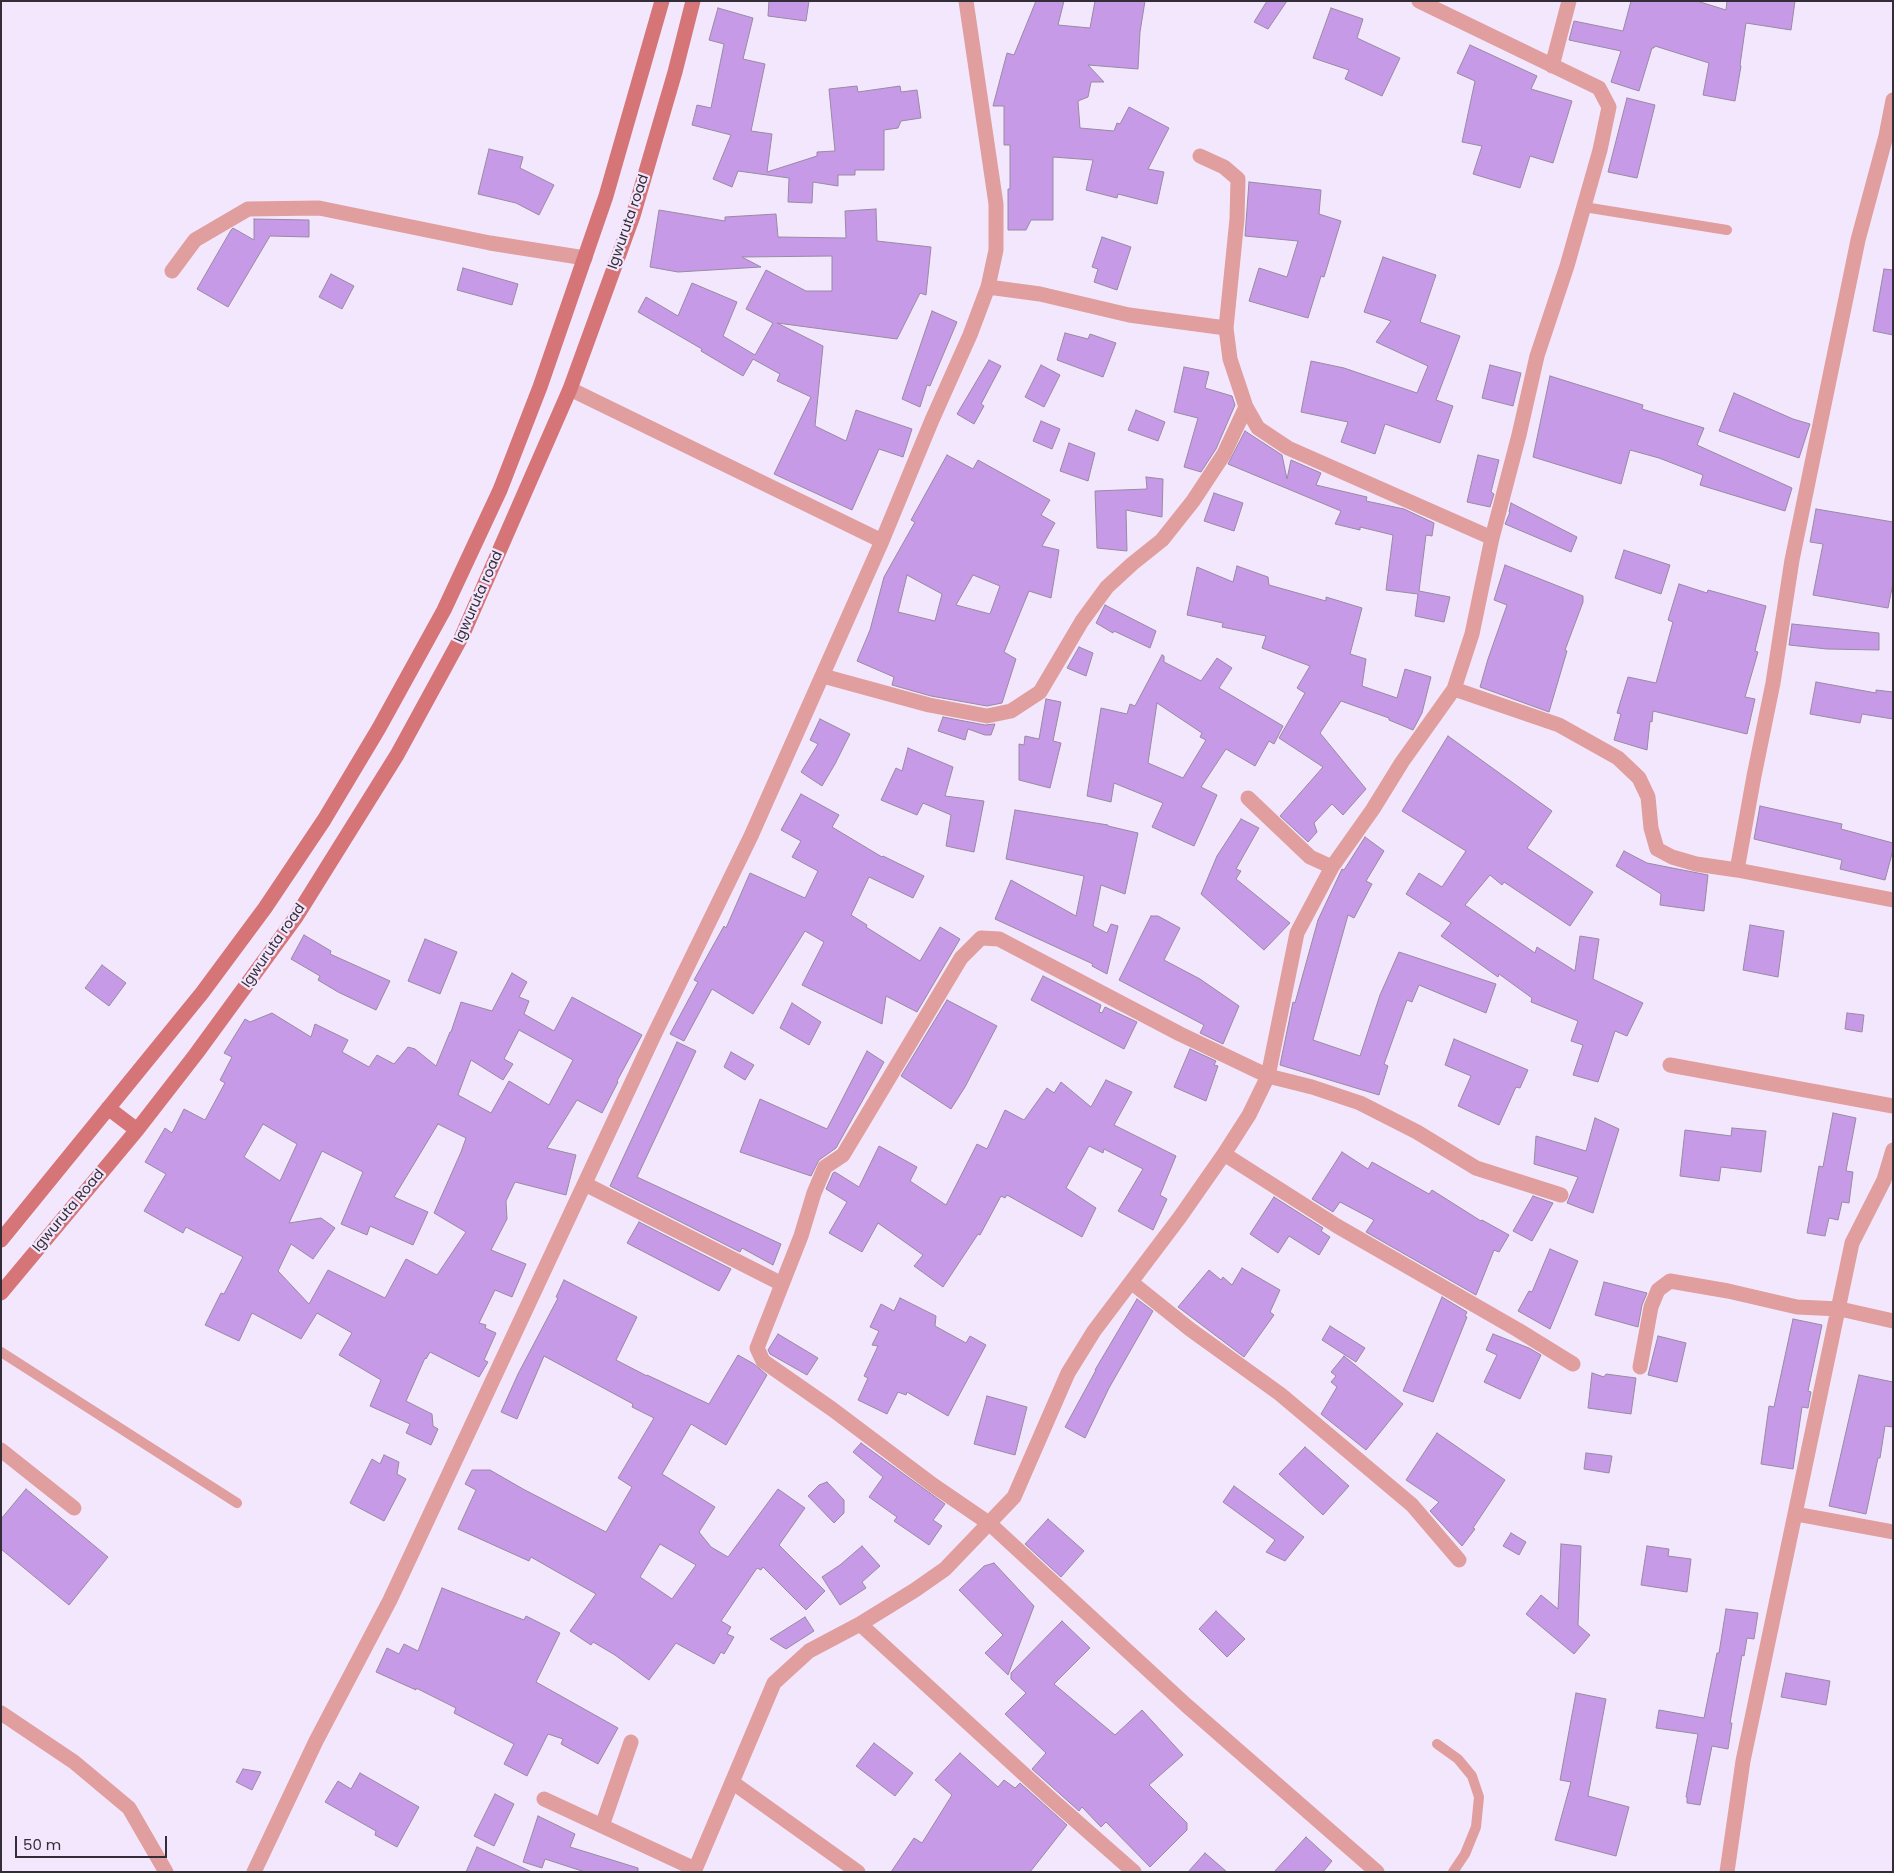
<!DOCTYPE html>
<style>
body{margin:0}
#map{position:relative;width:1894px;height:1873px;overflow:hidden;background:#f3e7fd;font-family:Poppins,sans-serif}
canvas{display:block}
.frame{position:absolute;inset:0;border:2px solid #332d37;pointer-events:none}
.scale{position:absolute;left:15px;top:1836px;width:152px;height:22px;box-sizing:border-box;border:2px solid #332d37;border-top:0;padding-left:6px;font-size:15px;line-height:18px;white-space:nowrap;color:#332d37;-webkit-text-stroke:4px #f3e7fd;paint-order:stroke}
</style>
<div id="map">
<canvas width="1894" height="1873"></canvas>
<div class="frame"></div>
<div class="scale">50 m</div>
</div>
<script>
const c = document.querySelector('canvas').getContext('2d');
c.lineJoin = 'round';
function fill(path, color) { c.fillStyle = color; c.fill(path, 'evenodd'); }
const toPath = rows => new Path2D(rows.map(r => 'M' + r).join(''));
function stroke(path, color, width, dash) { c.strokeStyle = color; c.lineWidth = width; c.lineCap = dash ? 'butt' : 'round'; c.setLineDash(dash || []); c.stroke(path); }
function label(font, color, halo, rows, align = 'center') {
  c.font = font + ' Poppins,sans-serif'; c.lineWidth = 4.5; c.setLineDash([]); c.textBaseline = 'middle'; c.strokeStyle = halo; c.fillStyle = color; for (const [text, x, y, turn = 0] of rows) {
    c.save(); c.translate(x, y); c.rotate((+turn || 0) * Math.PI / 180); c.textAlign = isNaN(turn) ? turn : align; if (halo) c.strokeText(text, 0, 0); c.fillText(text, 0, 0); c.restore();
  }
}
const building = toPath([
 [769,1,809,1,806,21,768,16,769,1],
 [1036,1,1064,1,1058,25,1090,28,1095,1,1145,1,1140,32,1138,69,1088,65,1104,82,1091,82,1088,97,1078,101,1080,128,1114,131,1117,123,1120,124,1129,107,1169,128,1148,169,1164,172,1157,204,1118,194,1117,198,1086,190,1093,160,1053,157,1053,220,1031,220,1026,230,1008,230,1008,189,1010,189,1010,145,1004,145,1004,106,993,106,1007,53,1014,55,1036,1],
 [1267,1,1287,1,1268,29,1254,22,1267,1],
 [1631,1,1697,1,1726,10,1727,1,1795,1,1791,30,1746,23,1740,65,1741,66,1735,101,1703,95,1709,63,1655,46,1654,48,1652,48,1639,91,1611,82,1621,51,1569,40,1574,21,1623,31,1631,1],
 [718,8,753,18,743,59,765,64,751,131,772,134,767,172,817,156,817,152,835,151,829,89,857,86,858,92,900,86,901,92,917,90,921,118,901,121,898,128,884,130,884,170,855,170,855,175,838,175,838,186,813,182,812,203,788,202,789,178,738,171,732,187,713,179,731,135,692,125,697,105,711,108,724,44,709,40,718,8],
 [1331,8,1363,19,1357,38,1400,58,1382,96,1345,79,1349,70,1313,58,1331,8],
 [1470,45,1537,76,1531,89,1572,101,1553,163,1530,156,1520,188,1473,174,1482,146,1462,142,1475,81,1457,73,1470,45],
 [1627,98,1655,105,1637,178,1608,172,1627,98],
 [489,149,523,157,520,168,554,185,539,215,516,203,478,194,489,149],
 [1249,182,1321,190,1319,214,1341,221,1324,277,1321,276,1308,318,1249,301,1259,268,1287,277,1298,241,1245,236,1249,182],
 [876,209,877,241,931,247,926,295,920,293,897,339,777,323,823,346,815,426,846,441,856,410,912,429,903,457,879,449,852,510,774,474,811,397,777,381,780,374,753,359,743,376,701,351,702,349,638,312,646,297,678,316,692,283,737,302,723,336,755,355,773,323,746,309,766,270,806,291,832,291,832,256,742,257,761,267,678,272,650,267,659,210,725,221,725,217,776,214,778,237,846,238,845,211,876,209],
 [254,219,309,220,309,237,270,236,228,307,197,289,231,230,233,228,254,240,254,219],
 [1102,237,1131,247,1117,290,1094,282,1098,269,1092,267,1102,237],
 [1383,257,1436,275,1420,322,1460,336,1436,400,1453,406,1440,443,1385,424,1375,454,1341,442,1348,422,1301,412,1311,361,1344,368,1417,393,1428,366,1376,342,1391,321,1364,312,1383,257],
 [463,268,518,284,512,305,457,290,463,268],
 [1884,269,1893,270,1893,335,1873,331,1884,269],
 [331,274,354,286,342,309,319,297,331,274],
 [932,311,957,322,930,386,927,385,920,407,902,399,932,311],
 [1065,333,1088,339,1090,334,1116,343,1103,377,1057,360,1065,333],
 [989,360,1001,366,981,404,984,406,974,424,957,414,989,360],
 [1041,365,1060,375,1044,407,1025,397,1041,365],
 [1490,365,1521,373,1513,406,1482,398,1490,365],
 [1184,367,1209,372,1205,388,1232,396,1235,405,1216,449,1201,472,1184,467,1198,418,1174,412,1184,367],
 [1550,376,1643,405,1642,409,1704,428,1697,445,1792,488,1785,511,1700,485,1703,475,1659,458,1630,450,1621,484,1533,457,1550,376],
 [1734,393,1793,419,1810,424,1799,458,1719,431,1734,393],
 [1136,410,1165,422,1158,441,1128,430,1136,410],
 [1041,421,1060,429,1052,449,1033,441,1041,421],
 [1245,431,1282,455,1287,479,1291,460,1321,473,1316,485,1367,497,1366,501,1404,509,1434,523,1432,536,1426,535,1419,591,1450,597,1444,622,1415,616,1418,594,1386,590,1393,535,1360,527,1360,530,1335,524,1341,511,1228,464,1245,431],
 [1069,443,1095,453,1088,481,1060,471,1069,443],
 [947,455,973,469,978,460,1050,500,1041,515,1055,523,1042,546,1059,550,1051,598,1029,591,1004,652,1016,659,1002,703,987,706,931,696,892,685,894,677,857,661,870,630,884,577,915,522,911,520,947,455],
 [907,575,942,594,935,621,898,612,907,575],
 [973,575,1000,586,990,614,956,605,973,575],
 [1478,455,1499,460,1491,492,1494,494,1490,507,1467,502,1478,455],
 [1146,477,1163,479,1162,517,1126,510,1127,551,1097,548,1095,491,1147,489,1146,477],
 [1214,493,1243,503,1234,531,1204,521,1214,493],
 [1511,503,1577,537,1571,552,1505,524,1510,512,1509,512,1511,503],
 [1816,509,1893,522,1893,583,1888,608,1813,595,1823,544,1810,542,1816,509],
 [1624,550,1670,565,1661,594,1615,578,1624,550],
 [1505,565,1583,596,1583,602,1565,650,1567,651,1549,712,1480,687,1488,659,1507,605,1494,600,1505,565],
 [1237,566,1268,577,1269,585,1326,601,1326,597,1362,608,1350,654,1366,659,1362,686,1397,698,1405,669,1431,677,1422,713,1413,730,1389,720,1389,718,1341,701,1320,733,1366,789,1343,815,1332,804,1314,823,1317,832,1308,842,1280,816,1323,767,1279,738,1305,693,1297,688,1310,666,1262,648,1266,636,1222,627,1223,623,1187,615,1197,567,1233,582,1237,566],
 [1679,584,1707,593,1708,590,1766,606,1755,651,1758,652,1745,697,1755,699,1747,734,1653,711,1652,722,1650,721,1647,750,1614,740,1621,714,1617,713,1628,677,1656,683,1673,622,1668,620,1679,584],
 [1105,605,1156,631,1150,648,1114,631,1113,633,1096,623,1105,605],
 [1792,624,1879,633,1879,650,1827,649,1789,645,1792,624],
 [1079,647,1093,653,1086,676,1067,668,1079,647],
 [1162,655,1164,656,1164,662,1201,681,1217,658,1232,668,1219,688,1283,726,1274,744,1269,741,1255,766,1226,749,1201,787,1217,795,1194,846,1152,827,1163,803,1114,783,1111,802,1087,796,1101,708,1127,714,1130,704,1135,706,1162,655],
 [1157,703,1202,733,1200,737,1206,740,1183,778,1148,763,1157,703],
 [1816,682,1876,693,1876,690,1893,692,1893,719,1862,714,1860,723,1810,714,1816,682],
 [1046,699,1061,702,1053,741,1061,743,1050,788,1019,780,1019,744,1024,745,1025,736,1039,739,1046,699],
 [943,717,985,725,995,724,991,735,985,735,968,729,965,740,938,731,943,717],
 [820,719,850,734,835,764,822,786,801,772,818,744,810,740,820,719],
 [1448,736,1552,811,1527,848,1593,892,1570,926,1504,882,1502,885,1490,875,1465,905,1535,953,1537,947,1575,971,1580,936,1599,939,1593,979,1643,1003,1627,1036,1615,1031,1598,1082,1573,1075,1583,1045,1571,1041,1578,1021,1531,1002,1532,998,1499,974,1498,977,1441,936,1451,923,1406,894,1419,873,1442,887,1466,851,1402,811,1448,736],
 [908,748,953,767,945,796,984,801,974,852,946,846,951,815,923,803,917,815,881,800,896,768,902,771,908,748],
 [801,794,839,815,832,827,882,857,883,856,924,876,913,898,869,877,851,915,867,925,866,927,920,961,940,927,960,939,917,1012,886,996,882,1024,802,985,824,942,805,931,753,1014,712,989,684,1041,670,1034,698,982,694,980,724,926,726,928,750,873,805,898,818,871,792,857,801,841,781,830,801,794],
 [1760,806,1842,824,1841,829,1893,843,1893,850,1885,880,1840,869,1842,860,1754,839,1760,806],
 [1015,810,1108,825,1108,826,1138,833,1125,894,1101,885,1093,926,1107,933,1111,924,1118,926,1107,974,1092,966,1093,964,995,919,1011,880,1076,916,1084,876,1006,859,1015,810],
 [1241,819,1259,828,1236,869,1241,871,1236,879,1290,923,1264,950,1201,894,1217,856,1241,819],
 [1365,837,1384,851,1366,881,1372,884,1354,918,1348,915,1313,1040,1360,1056,1380,995,1399,952,1496,984,1486,1013,1419,985,1412,1002,1407,1000,1384,1064,1388,1066,1379,1095,1280,1065,1293,1002,1295,1003,1318,920,1342,869,1344,870,1365,837],
 [1624,851,1647,863,1708,875,1704,911,1660,905,1661,894,1616,866,1624,851],
 [1151,916,1158,916,1180,928,1164,960,1200,979,1239,1006,1223,1044,1200,1033,1204,1025,1119,980,1151,916],
 [1750,925,1784,931,1778,977,1743,970,1750,925],
 [304,935,331,951,330,954,390,981,376,1010,338,992,318,980,320,976,291,959,304,935],
 [425,939,457,952,440,994,408,981,425,939],
 [102,965,126,983,109,1006,85,988,102,965],
 [512,973,527,982,519,997,529,1001,524,1014,554,1031,572,997,642,1035,617,1081,618,1082,602,1113,577,1100,547,1148,576,1155,566,1195,515,1182,506,1201,507,1219,491,1250,526,1264,512,1297,495,1290,479,1323,486,1325,485,1328,496,1333,484,1360,488,1362,479,1377,430,1352,426,1359,425,1358,406,1401,432,1414,433,1426,438,1429,431,1445,406,1433,410,1424,370,1406,381,1380,339,1355,352,1333,317,1313,301,1339,252,1313,239,1341,205,1325,221,1293,224,1294,243,1257,186,1227,183,1233,144,1211,166,1174,145,1162,165,1128,172,1133,184,1109,205,1120,225,1083,220,1080,232,1057,224,1053,245,1019,250,1022,272,1013,311,1037,315,1024,348,1040,342,1052,369,1067,377,1055,394,1064,408,1047,415,1049,436,1066,450,1032,451,1032,461,1002,492,1011,512,973],
 [519,1030,573,1060,549,1105,509,1081,491,1113,458,1095,471,1060,503,1080,513,1064,504,1059,519,1030],
 [263,1124,297,1144,280,1181,244,1157,263,1124],
 [438,1124,466,1138,461,1152,434,1213,466,1232,437,1275,406,1259,385,1298,328,1270,309,1304,278,1271,291,1244,313,1259,335,1228,321,1218,289,1223,322,1151,363,1172,341,1224,367,1235,370,1226,413,1245,428,1212,394,1197,438,1124],
 [1043,976,1101,1005,1099,1012,1102,1013,1105,1007,1137,1022,1124,1049,1031,1000,1043,976],
 [947,1000,997,1026,965,1087,951,1109,901,1076,947,1000],
 [792,1003,821,1022,809,1045,780,1028,792,1003],
 [1847,1013,1864,1015,1862,1032,1845,1029,1847,1013],
 [1454,1039,1528,1070,1520,1088,1516,1087,1499,1125,1458,1106,1471,1076,1445,1065,1454,1039],
 [677,1042,696,1051,637,1177,781,1244,773,1265,742,1248,740,1252,610,1186,677,1042],
 [1190,1049,1216,1061,1214,1065,1218,1066,1206,1101,1174,1087,1190,1049],
 [867,1051,884,1062,836,1148,819,1160,811,1176,740,1152,760,1099,827,1129,867,1051],
 [731,1052,754,1065,745,1080,724,1067,731,1052],
 [1106,1080,1132,1092,1114,1125,1176,1156,1160,1195,1167,1199,1153,1230,1118,1211,1143,1169,1104,1149,1103,1153,1089,1146,1066,1188,1096,1208,1082,1237,1007,1195,1005,1198,1001,1196,980,1235,978,1234,943,1287,914,1266,923,1255,878,1223,862,1252,829,1233,847,1202,826,1189,833,1173,835,1172,859,1187,879,1146,917,1167,910,1181,946,1205,977,1144,987,1149,1005,1110,1024,1120,1047,1088,1054,1093,1061,1082,1091,1107,1106,1080],
 [1833,1113,1856,1118,1846,1171,1853,1172,1849,1203,1842,1202,1838,1220,1829,1218,1825,1236,1807,1233,1819,1166,1823,1167,1833,1113],
 [1595,1118,1619,1129,1593,1213,1567,1203,1578,1177,1534,1164,1536,1136,1586,1151,1595,1118],
 [1732,1128,1766,1131,1761,1172,1721,1167,1719,1181,1680,1176,1685,1130,1731,1136,1732,1128],
 [1342,1152,1368,1169,1372,1162,1429,1194,1432,1190,1481,1221,1482,1220,1509,1235,1499,1252,1494,1250,1476,1295,1366,1232,1374,1220,1340,1202,1333,1212,1312,1199,1342,1152],
 [1533,1196,1553,1203,1532,1241,1513,1231,1533,1196],
 [1274,1197,1323,1228,1321,1231,1330,1237,1319,1255,1289,1236,1278,1253,1250,1234,1274,1197],
 [639,1222,731,1269,719,1291,627,1243,639,1222],
 [1550,1249,1578,1261,1550,1329,1518,1311,1529,1291,1532,1292,1550,1249],
 [1242,1268,1280,1290,1270,1312,1274,1315,1244,1357,1178,1307,1209,1270,1221,1280,1223,1277,1232,1285,1242,1268],
 [564,1280,637,1317,616,1360,647,1376,647,1375,709,1404,738,1355,754,1364,767,1375,726,1445,691,1424,662,1474,715,1507,699,1532,711,1547,728,1557,778,1489,805,1508,779,1545,825,1591,806,1610,763,1567,761,1570,757,1568,721,1621,731,1627,727,1634,734,1637,724,1654,721,1652,714,1664,676,1643,649,1680,615,1655,593,1642,591,1645,570,1631,596,1594,531,1557,529,1561,458,1529,476,1490,465,1484,472,1470,490,1470,523,1489,606,1532,632,1487,618,1478,654,1418,632,1407,633,1404,544,1356,517,1419,501,1412,518,1374,558,1298,556,1297,564,1280],
 [660,1544,696,1565,672,1599,640,1577,660,1544],
 [1604,1282,1647,1293,1642,1305,1638,1327,1595,1315,1604,1282],
 [1442,1297,1467,1312,1465,1316,1467,1317,1433,1402,1403,1391,1442,1297],
 [900,1298,936,1316,935,1326,966,1343,970,1336,986,1345,948,1416,907,1392,906,1395,898,1392,887,1414,858,1400,868,1378,864,1376,878,1346,872,1345,879,1331,870,1327,881,1304,894,1311,900,1298],
 [1137,1299,1153,1311,1109,1388,1085,1438,1065,1427,1096,1370,1095,1370,1137,1299],
 [1793,1319,1822,1325,1808,1391,1811,1392,1808,1408,1802,1407,1793,1469,1761,1464,1769,1406,1774,1407,1793,1319],
 [1330,1326,1365,1348,1356,1362,1322,1340,1330,1326],
 [778,1334,818,1358,807,1375,770,1354,768,1350,778,1334],
 [1493,1334,1529,1348,1541,1355,1520,1399,1484,1382,1497,1355,1486,1350,1493,1334],
 [1658,1336,1686,1343,1677,1382,1648,1375,1658,1336],
 [1344,1356,1403,1404,1366,1450,1321,1414,1337,1387,1331,1382,1336,1376,1331,1372,1344,1356],
 [1592,1373,1604,1377,1606,1374,1636,1378,1631,1414,1588,1408,1592,1373],
 [1859,1375,1893,1382,1893,1427,1885,1426,1880,1458,1878,1458,1866,1514,1829,1506,1859,1375],
 [987,1396,1027,1407,1015,1455,974,1444,987,1396],
 [1437,1433,1505,1480,1473,1528,1475,1529,1462,1546,1430,1511,1439,1502,1406,1480,1437,1433],
 [861,1443,945,1504,933,1520,942,1526,929,1545,894,1521,897,1517,869,1497,883,1477,853,1452,861,1443],
 [1305,1447,1349,1486,1323,1515,1279,1474,1305,1447],
 [1586,1453,1612,1456,1609,1473,1584,1469,1586,1453],
 [384,1455,399,1462,397,1474,406,1479,384,1521,350,1503,372,1459,380,1464,384,1455],
 [827,1482,844,1500,844,1513,834,1523,808,1496,819,1485,827,1482],
 [1234,1486,1304,1537,1285,1561,1266,1552,1275,1540,1223,1502,1234,1486],
 [26,1489,108,1557,69,1605,1,1549,1,1519,26,1489],
 [1048,1519,1084,1551,1061,1577,1025,1544,1048,1519],
 [1511,1533,1526,1542,1519,1555,1503,1546,1511,1533],
 [1561,1544,1581,1546,1578,1625,1590,1635,1574,1654,1526,1614,1541,1595,1558,1609,1561,1544],
 [862,1546,880,1566,862,1582,866,1588,840,1605,822,1577,840,1565,862,1546],
 [1647,1546,1669,1549,1668,1556,1691,1559,1687,1592,1641,1585,1647,1546],
 [994,1563,1034,1606,1008,1675,985,1653,1003,1635,959,1590,984,1566,994,1563],
 [442,1588,524,1620,526,1616,560,1633,536,1682,618,1728,598,1764,561,1744,563,1739,548,1734,527,1776,504,1764,514,1744,454,1713,456,1708,416,1688,416,1690,376,1672,387,1648,399,1654,404,1644,418,1651,442,1588],
 [1726,1609,1758,1613,1754,1639,1747,1638,1744,1656,1742,1655,1730,1723,1732,1723,1728,1749,1712,1746,1700,1805,1687,1803,1687,1797,1686,1797,1698,1734,1656,1728,1659,1710,1704,1718,1717,1653,1719,1653,1726,1609],
 [1216,1611,1245,1639,1227,1657,1199,1629,1216,1611],
 [805,1617,814,1631,786,1649,770,1639,805,1617],
 [1062,1621,1090,1648,1054,1684,1115,1735,1142,1710,1183,1755,1149,1785,1187,1823,1187,1830,1150,1867,1106,1822,1101,1827,1082,1807,1079,1811,1032,1769,1046,1753,1005,1714,1026,1693,1011,1679,1011,1673,1062,1621],
 [1786,1673,1830,1681,1826,1705,1781,1697,1786,1673],
 [1576,1693,1606,1699,1588,1796,1629,1807,1616,1856,1555,1840,1571,1782,1560,1780,1576,1693],
 [874,1743,913,1773,895,1796,856,1766,874,1743],
 [960,1753,998,1787,1004,1780,1015,1788,1020,1783,1067,1825,1030,1872,891,1872,914,1838,922,1843,952,1795,935,1780,960,1753],
 [243,1769,261,1772,252,1790,236,1782,243,1769],
 [360,1773,419,1807,397,1847,375,1835,376,1831,325,1802,338,1781,351,1789,360,1773],
 [495,1794,514,1804,494,1846,474,1836,495,1794],
 [538,1816,575,1834,570,1847,638,1868,638,1872,585,1872,545,1859,542,1868,523,1862,538,1816],
 [1306,1837,1332,1861,1323,1872,1274,1872,1306,1837],
 [477,1847,532,1872,466,1872,477,1847],
 [1205,1853,1227,1872,1188,1872,1205,1853]
]);
fill(building, '#c69ae6');
stroke(building, '#988aa2', 1);
stroke(toPath([
 [1584,207,1727,230],
 [1,1352,237,1503],
 [1437,1744,1458,1759,1472,1776,1479,1797,1476,1827,1465,1854,1453,1872]
]), '#e09e9e', 10);
stroke(toPath([
 [1552,66,1569,1],
 [1200,156,1224,167,1238,179,1237,219,1226,328,1230,359,1246,407,1258,428,1288,448,1492,538],
 [172,271,195,240,248,209,319,208,490,243,585,258],
 [988,287,1040,294,1129,315,1226,328],
 [570,389,882,541],
 [823,676,929,705,987,716,1011,711,1040,692,1082,621,1107,587,1132,564,1162,540,1193,501,1224,454,1246,407],
 [1454,689,1559,725,1618,758,1639,778,1648,797,1651,828,1657,849,1672,857,1696,864,1737,870,1893,900],
 [1248,798,1310,857,1332,867],
 [1737,870,1754,776,1773,683,1792,560,1858,240,1886,136,1893,100],
 [1670,1065,1893,1106],
 [1224,1154,1337,1226,1518,1330,1573,1364],
 [585,1184,782,1284],
 [1131,1282,1191,1330,1280,1394,1412,1505,1459,1560],
 [1640,1367,1651,1307,1658,1290,1670,1281,1728,1291,1797,1307,1840,1309,1893,1321],
 [1,1450,74,1508],
 [1796,1514,1893,1532],
 [860,1624,1050,1798,1134,1872],
 [1,1713,74,1762,129,1808,166,1872],
 [732,1782,858,1872],
 [544,1799,695,1869],
 [602,1826,631,1742],
 [254,1872,316,1741,390,1600,655,1033,751,836,882,541,932,420,970,335,988,287,996,250,996,204,966,1],
 [694,1872,774,1683,809,1651,860,1624,915,1590,945,1569,1014,1497,1068,1373,1094,1331,1180,1217,1224,1154,1249,1115,1268,1076,1297,933,1332,867,1373,809,1402,762,1454,689,1472,634,1492,538,1519,435,1537,356,1567,266,1600,150,1609,107,1599,88,1419,1],
 [1377,1872,1186,1705,990,1524,933,1485,832,1409,763,1361,757,1348,801,1236,814,1193,825,1167,843,1155,961,958,981,938,999,939,1180,1034,1268,1076,1312,1087,1360,1103,1417,1132,1476,1168,1561,1195],
 [1727,1872,1743,1761,1852,1243,1884,1180,1893,1150]
]), '#e09e9e', 15);
stroke(toPath([
 [108,1108,137,1130],
 [1,1240,202,993,265,908,324,820,379,728,444,610,500,490,540,387,606,196,662,1],
 [1,1293,137,1130,196,1054,296,917,397,755,462,636,570,389,633,216,675,72,693,1]
]), '#d57578', 15);
label('14px', '#332d37', '#f3e7fd', [
 ["Igwuruta road",629,222,-71],
 ["Igwuruta road",479,597,-66],
 ["Igwuruta road",274,946,-55],
 ["Igwuruta Road",69,1211,-50]
]);
</script>
